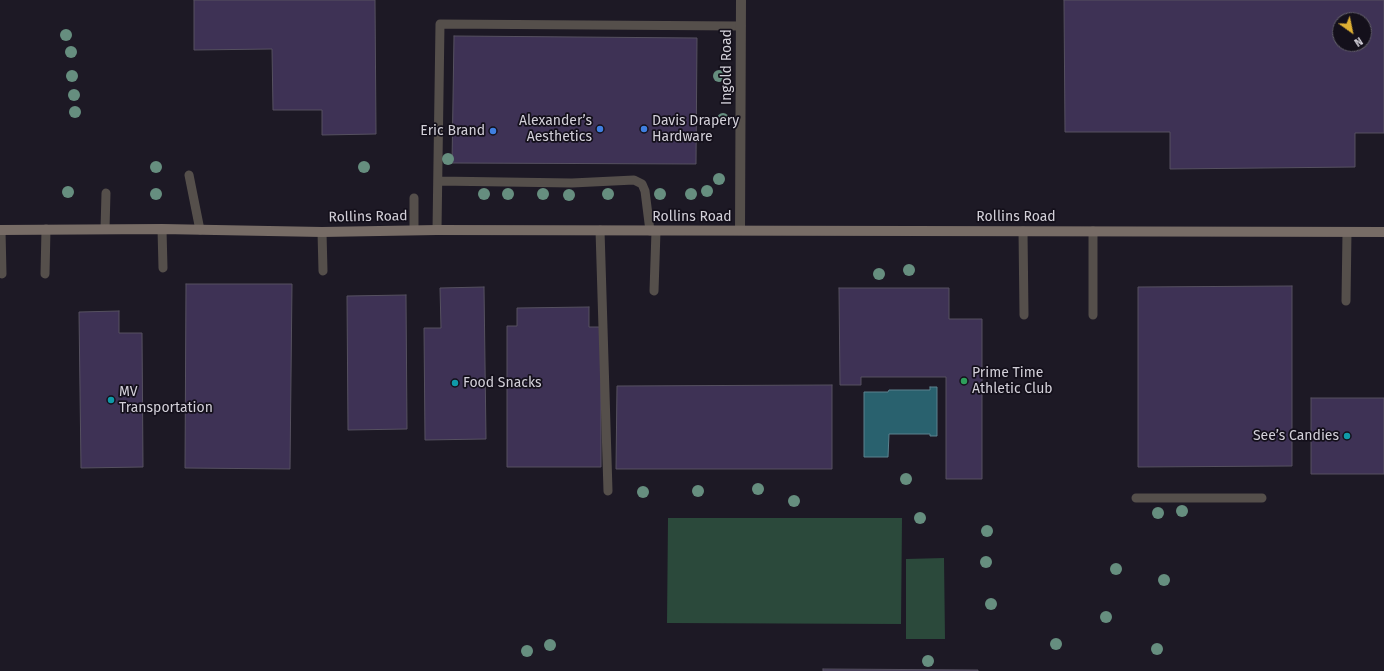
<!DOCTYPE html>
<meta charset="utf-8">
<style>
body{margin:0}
#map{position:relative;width:1384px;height:671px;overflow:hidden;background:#1d1925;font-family:"Fira Sans",sans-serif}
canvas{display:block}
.north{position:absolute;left:1332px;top:12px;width:40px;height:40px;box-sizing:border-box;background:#14101b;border:1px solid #605d67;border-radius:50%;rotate:147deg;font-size:11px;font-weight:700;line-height:16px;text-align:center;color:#d3d0d9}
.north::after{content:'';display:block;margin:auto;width:14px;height:18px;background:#dfb034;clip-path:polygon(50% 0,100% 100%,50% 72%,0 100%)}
</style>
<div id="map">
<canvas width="1384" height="671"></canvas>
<div class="north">N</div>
</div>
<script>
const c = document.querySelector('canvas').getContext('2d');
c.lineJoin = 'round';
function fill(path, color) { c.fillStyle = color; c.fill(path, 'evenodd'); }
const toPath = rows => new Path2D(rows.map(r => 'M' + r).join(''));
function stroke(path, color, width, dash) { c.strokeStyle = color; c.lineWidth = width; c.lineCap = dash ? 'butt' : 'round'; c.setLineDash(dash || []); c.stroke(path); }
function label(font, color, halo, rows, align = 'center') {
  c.font = font + ' "Fira Sans",sans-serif'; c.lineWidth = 3.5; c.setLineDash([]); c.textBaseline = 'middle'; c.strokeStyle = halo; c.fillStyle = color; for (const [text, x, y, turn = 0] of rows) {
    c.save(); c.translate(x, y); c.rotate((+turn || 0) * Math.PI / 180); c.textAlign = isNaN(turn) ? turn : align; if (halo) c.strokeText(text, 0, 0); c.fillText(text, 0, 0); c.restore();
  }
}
fill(toPath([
 [668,518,902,518,901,624,667,623],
 [944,558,945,639,906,639,906,559]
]), '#2b493b');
const water = toPath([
 [930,387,937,387,937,436,930,436,930,434,889,434,888,457,864,457,864,392,888,392,889,390,930,390,930,387]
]);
fill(water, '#29616e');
stroke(water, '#5c828e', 1);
const building = toPath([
 [194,0,375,0,376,134,322,135,322,110,273,110,272,49,194,50,194,0],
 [1064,0,1384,0,1384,133,1355,133,1355,167,1170,169,1170,132,1065,132,1064,0],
 [1340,20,1364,20,1364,44,1340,44,1340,20],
 [454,36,697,38,696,164,452,163,454,36],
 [186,284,292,284,290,469,185,468,186,284],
 [1292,286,1292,466,1138,467,1138,287,1292,286],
 [484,287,486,439,425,440,424,328,441,328,440,288,484,287],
 [839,288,949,288,949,319,982,319,982,479,946,479,946,377,861,377,861,385,840,385,839,288],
 [406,295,407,429,348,430,347,296,406,295],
 [589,307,589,327,601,327,601,467,507,467,507,326,517,326,517,308,589,307],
 [119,311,119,333,142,333,143,467,81,468,79,312,119,311],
 [832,385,832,469,616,469,617,386,832,385],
 [1311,398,1384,398,1384,474,1311,474,1311,398],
 [823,669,978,670,978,671,823,671,823,669]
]);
fill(building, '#3e3255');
stroke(building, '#565160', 1);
stroke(toPath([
 [189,175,200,230],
 [438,181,572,183,634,180,642,184,645,191,650,231],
 [105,229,106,193],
 [162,229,163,268],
 [1,230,2,274],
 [414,230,414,198],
 [437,230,440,24,741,26],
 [600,230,608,491],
 [1023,231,1024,315],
 [322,232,323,271],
 [45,274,46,229],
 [654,291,656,231],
 [1346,301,1347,232],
 [1093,315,1093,231],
 [1136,498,1262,498]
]), '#554f4b', 9);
stroke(toPath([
 [740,230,741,0]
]), '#554f4b', 10);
stroke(toPath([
 [0,230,162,229,322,232,437,230,1384,232]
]), '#776c66', 10);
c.fillStyle = '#668e7f';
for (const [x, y] of [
 [66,35],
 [71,52],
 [72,76],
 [719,76],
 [74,95],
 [75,112],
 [723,119],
 [448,159],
 [156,167],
 [364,167],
 [719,179],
 [707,191],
 [68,192],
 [156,194],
 [484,194],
 [508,194],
 [543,194],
 [608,194],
 [660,194],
 [691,194],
 [569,195],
 [909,270],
 [879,274],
 [906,479],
 [758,489],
 [698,491],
 [643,492],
 [794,501],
 [1182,511],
 [1158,513],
 [920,518],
 [987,531],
 [986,562],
 [1116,569],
 [1164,580],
 [991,604],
 [1106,617],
 [1056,644],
 [550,645],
 [1157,649],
 [527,651],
 [928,661]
]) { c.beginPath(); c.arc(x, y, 6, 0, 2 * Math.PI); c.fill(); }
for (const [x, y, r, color] of [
 [600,129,4,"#3f7fe0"],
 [644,129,4,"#3f7fe0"],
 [493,131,4,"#3f7fe0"],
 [964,381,4,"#2e9e5b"],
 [455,383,4,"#0f9aa8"],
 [111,400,4,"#0f9aa8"],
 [1347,436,4,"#0f9aa8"]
]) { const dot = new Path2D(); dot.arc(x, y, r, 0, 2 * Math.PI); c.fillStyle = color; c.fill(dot); stroke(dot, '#14101b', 1.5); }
label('14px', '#d3d0d9', '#14101b', [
 ["Ingold Road",727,67,-90],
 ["Rollins Road",368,217,-1],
 ["Rollins Road",692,217],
 ["Rollins Road",1016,217]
]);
label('14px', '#d3d0d9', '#14101b', [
 ["Alexander’s",592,121,"right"],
 ["Aesthetics",592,137,"right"],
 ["Davis Drapery",652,121],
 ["Hardware",652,137],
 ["Eric Brand",485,131,"right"],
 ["Prime Time",972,373],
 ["Athletic Club",972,389],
 ["Food Snacks",463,383],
 ["MV",119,392],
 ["Transportation",119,408],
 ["See’s Candies",1339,436,"right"]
], 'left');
</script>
